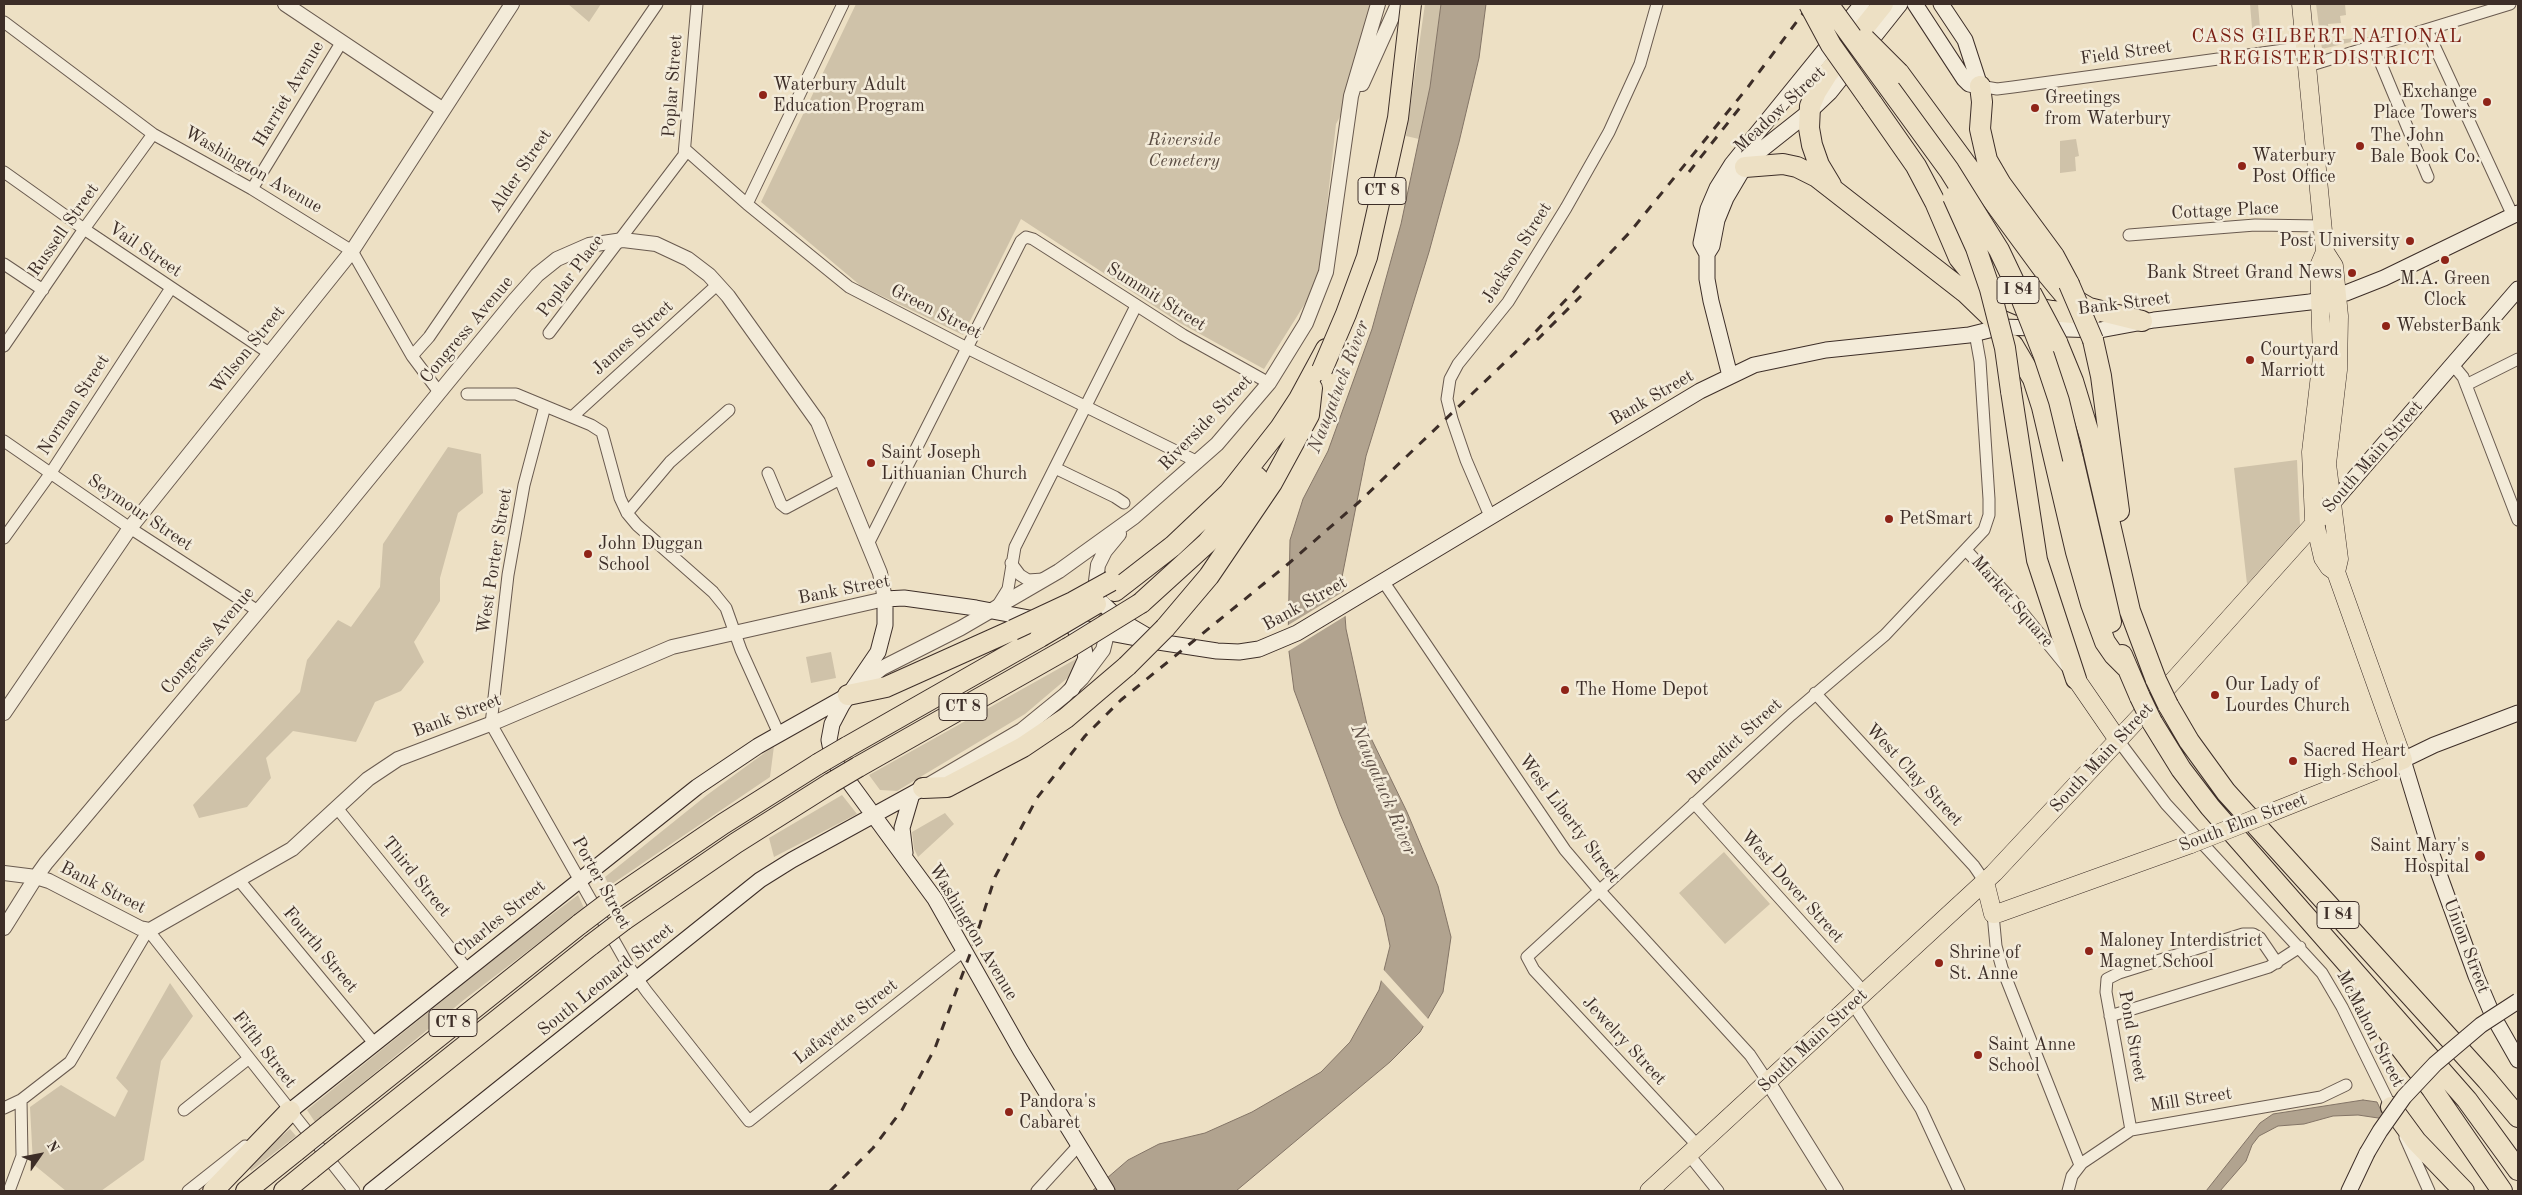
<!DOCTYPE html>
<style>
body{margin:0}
#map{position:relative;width:2522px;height:1195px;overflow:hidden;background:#ede0c4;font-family:"Old Standard TT",serif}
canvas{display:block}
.frame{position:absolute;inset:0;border:5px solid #3d2e28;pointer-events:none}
.north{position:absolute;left:15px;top:1130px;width:50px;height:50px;-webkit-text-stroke:4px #f3ebd9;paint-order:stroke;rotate:57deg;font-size:14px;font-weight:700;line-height:20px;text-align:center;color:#3d2e28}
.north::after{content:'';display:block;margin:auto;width:18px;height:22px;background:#3d2e28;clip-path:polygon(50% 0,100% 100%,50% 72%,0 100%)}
</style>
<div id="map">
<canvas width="2522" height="1195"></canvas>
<div class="frame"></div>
<div class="north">N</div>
</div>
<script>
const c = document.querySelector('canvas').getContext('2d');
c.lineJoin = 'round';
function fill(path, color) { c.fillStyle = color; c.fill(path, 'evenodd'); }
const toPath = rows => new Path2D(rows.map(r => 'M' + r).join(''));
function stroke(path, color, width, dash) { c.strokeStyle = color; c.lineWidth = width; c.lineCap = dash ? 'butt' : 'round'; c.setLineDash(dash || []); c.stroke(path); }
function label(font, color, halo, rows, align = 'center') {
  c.font = font + ' "Old Standard TT",serif'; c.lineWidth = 5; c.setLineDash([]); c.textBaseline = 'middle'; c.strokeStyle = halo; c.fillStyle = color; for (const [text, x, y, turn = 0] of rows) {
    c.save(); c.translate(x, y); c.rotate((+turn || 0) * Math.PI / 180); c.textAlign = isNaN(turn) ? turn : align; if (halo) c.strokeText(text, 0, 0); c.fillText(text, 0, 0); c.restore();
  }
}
fill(toPath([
 [568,4,601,4,589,22],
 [856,4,1378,4,1351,96,1336,124,1320,268,1306,302,1264,369,1180,323,1021,219,963,335,861,286,761,202],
 [1425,4,1441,4,1430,87,1419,139,1406,136],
 [2250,4,2258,4,2260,28,2269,28,2270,40,2251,41,2253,39],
 [2316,4,2345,4,2346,15,2340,16,2341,23,2328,24,2330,40,2372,37,2322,49],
 [2076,139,2079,156,2075,157,2076,171,2060,173,2060,141],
 [448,447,481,454,483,493,458,513,440,578,440,601,414,642,424,662,401,691,375,702,356,742,293,731,266,758,271,778,247,807,199,818,193,805,300,692,307,660,338,620,351,627,380,587,383,544],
 [2297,460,2300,525,2247,584,2234,468],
 [831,652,836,678,811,683,806,657],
 [1076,659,1071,675,1025,714,897,791,880,790,869,775],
 [774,746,770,777,609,886,605,877,707,795],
 [842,795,857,814,774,857,769,838],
 [945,813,954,824,918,857,914,849,912,832],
 [1724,852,1770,904,1725,944,1679,893],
 [578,895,584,908,465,999,315,1122,307,1110,518,940],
 [170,983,193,1016,161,1061,144,1160,101,1191,66,1191,33,1164,30,1107,61,1085,115,1117,128,1091,116,1078],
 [290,1129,296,1136,251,1171,248,1164]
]), '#cfc2a9');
const water = toPath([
 [1441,4,1486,4,1479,58,1459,142,1429,252,1366,456,1342,577,1346,629,1369,734,1407,812,1438,886,1451,937,1443,992,1420,1032,1390,1062,1236,1191,1092,1191,1128,1160,1159,1144,1205,1133,1252,1112,1321,1072,1350,1042,1379,990,1390,946,1384,917,1340,814,1294,690,1288,644,1290,540,1303,499,1328,451,1372,329,1401,224,1430,87,1441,4],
 [2363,1100,2377,1102,2385,1119,2358,1115,2333,1116,2304,1124,2278,1126,2259,1136,2252,1145,2246,1161,2220,1191,2206,1191,2260,1123,2273,1114,2363,1100]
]);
fill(water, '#b1a38f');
stroke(water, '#837466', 1);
fill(toPath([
 [1346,590,1347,615,1287,652,1285,627],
 [1382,968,1429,1020,1425,1028,1379,978]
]), '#ede0c4');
const minor = toPath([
 [4,22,153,134,252,189,352,251,412,356,439,392],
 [2427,30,2513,216],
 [2374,47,2428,177],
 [2308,66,2510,4],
 [1980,86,1997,89,2013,87,2306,47],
 [686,150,747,204,849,287,967,348,1198,462],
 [4,172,84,229,269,353],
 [252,189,341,43],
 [747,204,843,4],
 [2129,235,2255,225,2323,226],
 [4,264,43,290],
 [549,333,684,155,697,4],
 [4,346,84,229,153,134],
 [412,356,429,337,657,4],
 [2453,365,2463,377,2518,520],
 [2466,385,2518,359],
 [467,394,516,394,591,425,602,432,620,498,627,513,637,525,713,592,726,608,741,650,779,734],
 [545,406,524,485,508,575,491,724,629,967,647,992,749,1121,965,950],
 [572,417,718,284],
 [4,441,130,528,258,611],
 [1055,468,1115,497,1124,503],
 [768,473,781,504,786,508,842,478],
 [627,513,670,462,729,410],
 [1490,516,1466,460,1452,419,1447,399,1450,379,1458,364,1508,302,1566,208,1609,132,1640,64,1657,4],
 [4,538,50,474,171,288],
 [868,544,1021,241,1026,237,1033,239,1183,335,1269,383],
 [1966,550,2013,601,2066,666],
 [1011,563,1020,575,1028,580,1043,579],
 [1383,581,1565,850,1599,890,1750,1055,1768,1082],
 [998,605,1008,589,1015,547,1136,306],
 [1815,693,1974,866,1985,882],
 [2118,740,2166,804,2322,973,2342,1007,2393,1111],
 [1694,803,1865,993],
 [337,808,467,969],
 [238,879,374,1043],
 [1993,914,1996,946,2002,968,2080,1165],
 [1853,1004,1921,1109,1959,1191],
 [2110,1016,2269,967,2300,947],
 [4,1108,21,1100,70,1062,148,930,354,1191],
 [184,1110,248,1059],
 [2131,1130,2106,992,2107,979,2119,973,2243,934,2253,934,2260,938,2277,963],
 [2405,1137,2429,1191],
 [1698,1146,1534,970,1527,957,1791,715,1885,635,1984,530,1989,515,1989,499,1980,361,1975,333],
 [1689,1155,1718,1191],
 [9,1191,22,1156,21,1100],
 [188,1191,245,1146],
 [1037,1191,1079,1145],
 [2068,1191,2072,1176,2082,1163,2131,1130,2321,1097,2346,1085]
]);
const tertiary = toPath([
 [285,4,442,109],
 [1362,84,1398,4],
 [1098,596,1096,581,1098,565,1105,551,1119,534],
 [857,688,882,668,961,628,1059,571,1134,517,1217,444,1269,383,1306,323,1326,272,1351,96,1378,4],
 [4,713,130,528,352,251,512,4],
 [925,787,1022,730,1065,695,1082,678,1103,650,1107,634,1105,621],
 [4,873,36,877,49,881,140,928,150,930,292,849,368,779,398,759,498,721,672,647,885,599,880,573,818,422,728,296,709,275,688,259,656,244,623,240,589,245,557,259,537,275,514,301,330,526,46,863,36,877,4,928],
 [1768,1082,1836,1191]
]);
const secondary = toPath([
 [1915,4,1964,79,1969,84,1980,86,1965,40,1941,4],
 [1707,254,1712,246,1717,220,1726,198,1742,171,1761,150,1809,112,1830,92,1900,4],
 [1730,376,1711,301,1707,279,1707,254,1701,243,1708,209,1717,188,1732,164,1862,4],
 [2331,505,2518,289],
 [1099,600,1120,620,1149,637],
 [1072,689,1086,658,1082,639,1076,632],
 [2518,713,2434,745,2403,760,2431,852,2476,976,2493,1016,2518,1060],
 [905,853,902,828,912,794],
 [290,1111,697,787,758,746,845,697],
 [371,1191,760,880,792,860,923,788],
 [1107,1191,1021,1051,935,899,833,760,829,740,832,724,842,705,878,652,885,625,885,599,904,598,976,608,1152,641,1217,651,1239,652,1259,649,1297,633,1700,391,1754,365,1826,350,1969,335,2001,327,2100,330,2154,320,2310,302,2346,293,2384,278,2518,213],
 [2349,1191,2367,1153]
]);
const primary = toPath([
 [2301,4,2325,252,2334,266,2339,316,2338,370,2327,464,2339,559,2336,572],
 [2076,679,2118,740],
 [2270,813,2403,760,2336,572,2329,567,2323,558,2314,519,2311,452,2322,358,2319,266,2325,252],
 [1985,882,1993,914,1999,913,2191,844],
 [1649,1191,1994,873,2175,679,2331,505]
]);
const motorway = toPath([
 [1899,73,2043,269,2063,293,2089,308,2142,321],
 [1980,86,1982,102,1980,129,1987,160,2001,184,2054,256,2069,284],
 [1872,103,1916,166,1935,202,1959,258,1980,284,1993,294,2019,305,2052,311,2092,315],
 [1745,167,1783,164,1797,167,1817,177,1966,293,1994,320],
 [1831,185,1819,165,1812,145,1809,128,1810,106,1816,92,1828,73,1883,4],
 [2093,340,2101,376,2119,511],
 [2057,342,2073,381,2090,437,2130,611,2156,680],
 [2013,345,2033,379,2042,407,2076,552,2091,604,2105,642,2114,655,2126,667],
 [2011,391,2037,560,2076,679],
 [2073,459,2111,622],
 [1115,591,1173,546,1229,493,1280,428,1299,399,1326,349],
 [1141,603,1207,543,1236,508,1257,477],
 [1165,628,1209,576,1272,483,1309,415,1312,388],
 [2122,655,2140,697],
 [848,695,886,687,1013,630],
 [2168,705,2189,741,2226,792,2487,1080,2518,1117],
 [2152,722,2181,769,2210,807,2467,1100,2518,1170],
 [847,747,1040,637],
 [858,767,1068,648],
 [923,788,947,787,1023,747,1066,718,1127,666],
 [613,899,723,824,818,764],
 [624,920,736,843,831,783],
 [2370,1008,2432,1089,2502,1191],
 [2391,1107,2416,1141,2464,1191],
 [328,1125,580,924],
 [343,1143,591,945],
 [213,1191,290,1111],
 [246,1191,296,1151],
 [284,1191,311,1169]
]);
stroke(minor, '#695a4f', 13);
stroke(tertiary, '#695a4f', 16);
stroke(secondary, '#3d2e28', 17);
stroke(primary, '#3d2e28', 19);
stroke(motorway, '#3d2e28', 22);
stroke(minor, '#f3ebd9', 11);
stroke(tertiary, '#f3ebd9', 14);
stroke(secondary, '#f3ebd9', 15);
stroke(primary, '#ede0c4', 18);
stroke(motorway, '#ede0c4', 20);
stroke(toPath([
 [1689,172,1742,105],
 [1537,340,1581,296],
 [830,1191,873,1148,902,1110,935,1048,973,946,995,877,1037,798,1085,736,1121,700,1288,564,1359,502,1523,345,1630,232,1748,87,1810,4]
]), '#3d2e28', 3, [9, 9]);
const secondaryBridge = toPath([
 [2367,1153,2380,1131,2404,1097,2435,1064,2481,1025,2518,1001]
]);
const primaryBridge = toPath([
 [2191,844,2270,813]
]);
const motorwayBridge = toPath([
 [1809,4,1831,45,1872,103],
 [1828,4,1949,170,1999,250,2018,290,2044,356,2059,401,2073,459],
 [1865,39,1899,73],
 [1953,197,1976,248,1990,289,2005,348,2011,391],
 [2069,284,2093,340],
 [2031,293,2057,342],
 [1322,370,1346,314,1367,257,1398,118,1411,4],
 [1013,630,1073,602,1111,581],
 [1040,637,1096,604],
 [1068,648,1141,603],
 [1127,666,1165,628],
 [2156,680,2168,705],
 [2140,697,2152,722],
 [818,764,847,747],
 [831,783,858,767],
 [580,924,613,899],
 [591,945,624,920],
 [296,1151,328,1125],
 [311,1169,343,1143]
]);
stroke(secondaryBridge, '#3d2e28', 17, []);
stroke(primaryBridge, '#3d2e28', 19, []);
stroke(motorwayBridge, '#3d2e28', 22, []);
stroke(secondaryBridge, '#f3ebd9', 15);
stroke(primaryBridge, '#ede0c4', 18);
stroke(motorwayBridge, '#ede0c4', 20);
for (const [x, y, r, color] of [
 [763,95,5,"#8f2418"],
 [2487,102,5,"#8f2418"],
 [2035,108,5,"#8f2418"],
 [2360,146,5,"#8f2418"],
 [2242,166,5,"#8f2418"],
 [2410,241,5,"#8f2418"],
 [2445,260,5,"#8f2418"],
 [2352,273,5,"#8f2418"],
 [2386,326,5,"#8f2418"],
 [2250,360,5,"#8f2418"],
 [871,463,5,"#8f2418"],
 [1889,519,5,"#8f2418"],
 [588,554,5,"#8f2418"],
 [1565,690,5,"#8f2418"],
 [2215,695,5,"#8f2418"],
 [2293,761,5,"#8f2418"],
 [2480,856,6,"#8f2418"],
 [2089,951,5,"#8f2418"],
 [1939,963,5,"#8f2418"],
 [1978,1055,5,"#8f2418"],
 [1009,1112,5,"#8f2418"]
]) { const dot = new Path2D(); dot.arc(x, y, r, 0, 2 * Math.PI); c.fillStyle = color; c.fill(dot); stroke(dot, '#f3ebd9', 2); }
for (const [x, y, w] of [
 [1382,191,48],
 [2018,290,42],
 [963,707,48],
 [2338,915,42],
 [453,1023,48]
]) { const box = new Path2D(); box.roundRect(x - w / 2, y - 13.5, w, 27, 4); c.fillStyle = '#f3ebd9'; c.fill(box); stroke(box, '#3d2e28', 1); }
label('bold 16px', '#3d2e28', null, [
 ["CT 8",1382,191],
 ["I 84",2018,290],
 ["CT 8",963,707],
 ["I 84",2338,915],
 ["CT 8",453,1023]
]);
label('18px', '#3d2e28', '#f3ebd9', [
 ["Field Street",2126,53,-8],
 ["Poplar Street",673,86,-86],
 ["Harriet Avenue",289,94,-59],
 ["Meadow Street",1780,110,-43],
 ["Washington Avenue",253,170,30],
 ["Alder Street",521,171,-56],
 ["Cottage Place",2225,211,-3],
 ["Russell Street",64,230,-55],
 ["Vail Street",145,250,34],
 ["Jackson Street",1517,253,-58],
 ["Poplar Place",571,276,-53],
 ["Summit Street",1156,297,32],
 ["Bank Street",2124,304,-7],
 ["Green Street",936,312,27],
 ["Congress Avenue",467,330,-50],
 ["James Street",633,338,-42],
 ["Wilson Street",248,350,-51],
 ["Bank Street",1652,398,-30],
 ["Norman Street",74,405,-57],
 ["Riverside Street",1206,423,-46],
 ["South Main Street",2373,457,-49],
 ["Seymour Street",140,513,34],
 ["West Porter Street",495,561,-81],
 ["Bank Street",844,590,-11],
 ["Market Square",2012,602,49],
 ["Bank Street",1305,604,-29],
 ["Congress Avenue",208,641,-50],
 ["Bank Street",457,716,-21],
 ["Benedict Street",1735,742,-42],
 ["South Main Street",2102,758,-47],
 ["West Clay Street",1914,775,47],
 ["West Liberty Street",1569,819,53],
 ["South Elm Street",2243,823,-21],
 ["Third Street",416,877,51],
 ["Porter Street",601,883,61],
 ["West Dover Street",1792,887,48],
 ["Bank Street",103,888,27],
 ["Charles Street",500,919,-39],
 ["Washington Avenue",973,932,59],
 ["Union Street",2466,946,69],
 ["Fourth Street",320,950,50],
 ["South Leonard Street",606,980,-39],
 ["Lafayette Street",846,1022,-38],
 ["McMahon Street",2370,1029,63],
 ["Pond Street",2132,1036,80],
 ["Jewelry Street",1624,1041,47],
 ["South Main Street",1813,1041,-43],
 ["Fifth Street",264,1050,52],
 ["Mill Street",2191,1100,-9]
]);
label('18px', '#3d2e28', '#f3ebd9', [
 ["Waterbury Adult",773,85],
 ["Education Program",773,106],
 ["Exchange",2477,92,"right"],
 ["Place Towers",2477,113,"right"],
 ["Greetings",2045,98],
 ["from Waterbury",2045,119],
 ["The John",2370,136],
 ["Bale Book Co.",2370,157],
 ["Waterbury",2252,156],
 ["Post Office",2252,177],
 ["Post University",2400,241,"right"],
 ["Bank Street Grand News",2342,273,"right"],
 ["M.A. Green",2445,279,"center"],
 ["Clock",2445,300,"center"],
 ["WebsterBank",2396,326],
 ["Courtyard",2260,350],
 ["Marriott",2260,371],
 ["Saint Joseph",881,453],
 ["Lithuanian Church",881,474],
 ["PetSmart",1899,519],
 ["John Duggan",598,544],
 ["School",598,565],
 ["Our Lady of",2225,685],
 ["Lourdes Church",2225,706],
 ["The Home Depot",1575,690],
 ["Sacred Heart",2303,751],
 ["High School",2303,772],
 ["Saint Mary's",2469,846,"right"],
 ["Hospital",2469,867,"right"],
 ["Maloney Interdistrict",2099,941],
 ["Magnet School",2099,962],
 ["Shrine of",1949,953],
 ["St. Anne",1949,974],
 ["Saint Anne",1988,1045],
 ["School",1988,1066],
 ["Pandora's",1019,1102],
 ["Cabaret",1019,1123]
], 'left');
label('italic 18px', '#5a4c42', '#f3ebd9', [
 ["Riverside",1184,140],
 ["Cemetery",1184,161]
]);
c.letterSpacing = '1px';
label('19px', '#7a1f14', '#f3ebd9', [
 ["CASS GILBERT NATIONAL",2327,37],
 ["REGISTER DISTRICT",2327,59]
]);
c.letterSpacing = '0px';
label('italic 19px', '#5a4b42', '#f3ebd9', [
 ["Naugatuck River",1339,387,-69],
 ["Naugatuck River",1383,790,67]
]);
</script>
